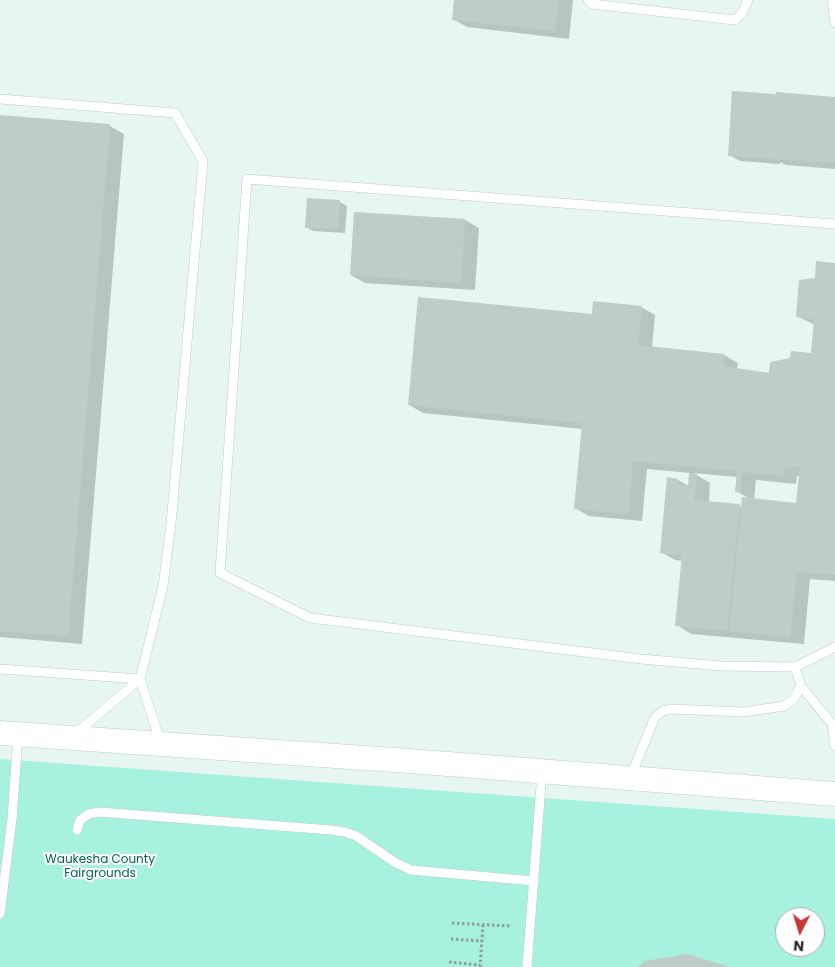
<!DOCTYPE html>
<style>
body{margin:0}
#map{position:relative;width:835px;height:967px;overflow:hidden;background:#e7f6f1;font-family:Poppins,sans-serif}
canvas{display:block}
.north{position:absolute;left:775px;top:907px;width:50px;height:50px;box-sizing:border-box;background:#fff;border:1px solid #a9abaa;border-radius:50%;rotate:185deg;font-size:14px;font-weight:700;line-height:20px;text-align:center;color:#282d2b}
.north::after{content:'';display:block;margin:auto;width:18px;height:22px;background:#c73834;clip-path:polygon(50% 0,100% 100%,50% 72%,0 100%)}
</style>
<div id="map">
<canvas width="835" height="967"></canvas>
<div class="north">N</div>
</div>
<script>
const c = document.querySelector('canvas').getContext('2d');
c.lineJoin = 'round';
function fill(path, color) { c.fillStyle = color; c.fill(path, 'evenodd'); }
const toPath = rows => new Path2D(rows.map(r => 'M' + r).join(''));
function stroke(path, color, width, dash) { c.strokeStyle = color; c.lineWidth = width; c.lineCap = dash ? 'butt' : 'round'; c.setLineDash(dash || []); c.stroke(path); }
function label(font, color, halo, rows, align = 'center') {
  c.font = font + ' Poppins,sans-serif'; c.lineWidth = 4; c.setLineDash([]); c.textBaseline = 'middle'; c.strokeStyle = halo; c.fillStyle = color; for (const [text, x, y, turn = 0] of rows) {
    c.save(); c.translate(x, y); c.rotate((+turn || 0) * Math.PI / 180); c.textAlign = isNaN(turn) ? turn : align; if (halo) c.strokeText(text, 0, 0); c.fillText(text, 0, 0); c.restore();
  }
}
fill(toPath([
 [0,759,835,819,835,967,0,967],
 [785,917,815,917,815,947,785,947]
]), '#a6f2df');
fill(toPath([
 [455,0,573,0,569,39,467,27,453,19],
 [774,95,835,98,835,169,786,165,780,162,780,164,740,161,729,155],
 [0,117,110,126,124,134,82,644,0,637],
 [340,202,347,206,345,233,313,231,306,227],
 [355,213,465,220,479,228,475,290,365,283,351,275],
 [835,264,835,581,810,579,804,644,691,634,677,625,683,561,675,560,661,552,678,480,689,486,690,473,647,469,642,521,589,516,575,508,583,429,423,413,409,405,593,315,641,307,655,315,652,348,724,355,738,363,737,369,770,375,812,355,815,325,797,316,816,279],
 [693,473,737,477,736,491,750,499,742,507,709,502,710,483],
 [797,476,800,476,797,504,754,500,756,480,796,484]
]), '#0003');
fill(toPath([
 [454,0,559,0,555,31,452,20],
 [732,91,775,94,772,140,776,92,835,97,835,163,728,156],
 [0,115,110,124,68,636,0,631],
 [307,198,340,200,338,229,305,228],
 [354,212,465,219,461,283,350,275],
 [816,261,835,263,835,575,797,572,790,637,729,631,742,497,796,503,800,466,783,469,783,476,742,472,740,492,735,492,737,471,633,461,628,514,574,509,582,423,408,405,418,297,592,314,593,301,642,306,638,345,724,354,723,366,769,373,770,362,790,358,791,351,811,353,814,319,796,317,799,280,815,278],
 [689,473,697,474,694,500,740,504,727,631,675,626,682,555,660,553,667,477,678,479,678,485,688,487],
 [687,954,730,967,638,967,644,961]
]), '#becdc8');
const lane = toPath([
 [588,0,592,4,735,20,743,12,748,0],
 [832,0,835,23],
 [0,99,175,113,203,161,171,524,163,586,140,679,0,669],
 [835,647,795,667,801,686,832,724,835,746],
 [795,667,721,666,641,659,310,618,220,573,247,179,835,224],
 [75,734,140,679,161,743],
 [630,778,655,717,663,711,670,709,744,712,784,706,794,699,801,686],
 [77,830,80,820,89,814,99,812,331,830,345,832,356,836,396,863,411,870,534,881],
 [0,914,12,819,18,736],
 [527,967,542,772]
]);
const secondary = toPath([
 [0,733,409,761,835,794]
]);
stroke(lane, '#beccc8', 10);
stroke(secondary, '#beccc8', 25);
stroke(toPath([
 [452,923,510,926],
 [451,939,482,941],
 [449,962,480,965],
 [480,967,483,925]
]), '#929d99', 3, [2.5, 2.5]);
stroke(lane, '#fff', 9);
stroke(secondary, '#fff', 24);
label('12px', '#006353', '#fff', [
 ["Waukesha County",100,860],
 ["Fairgrounds",100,874]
]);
</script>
